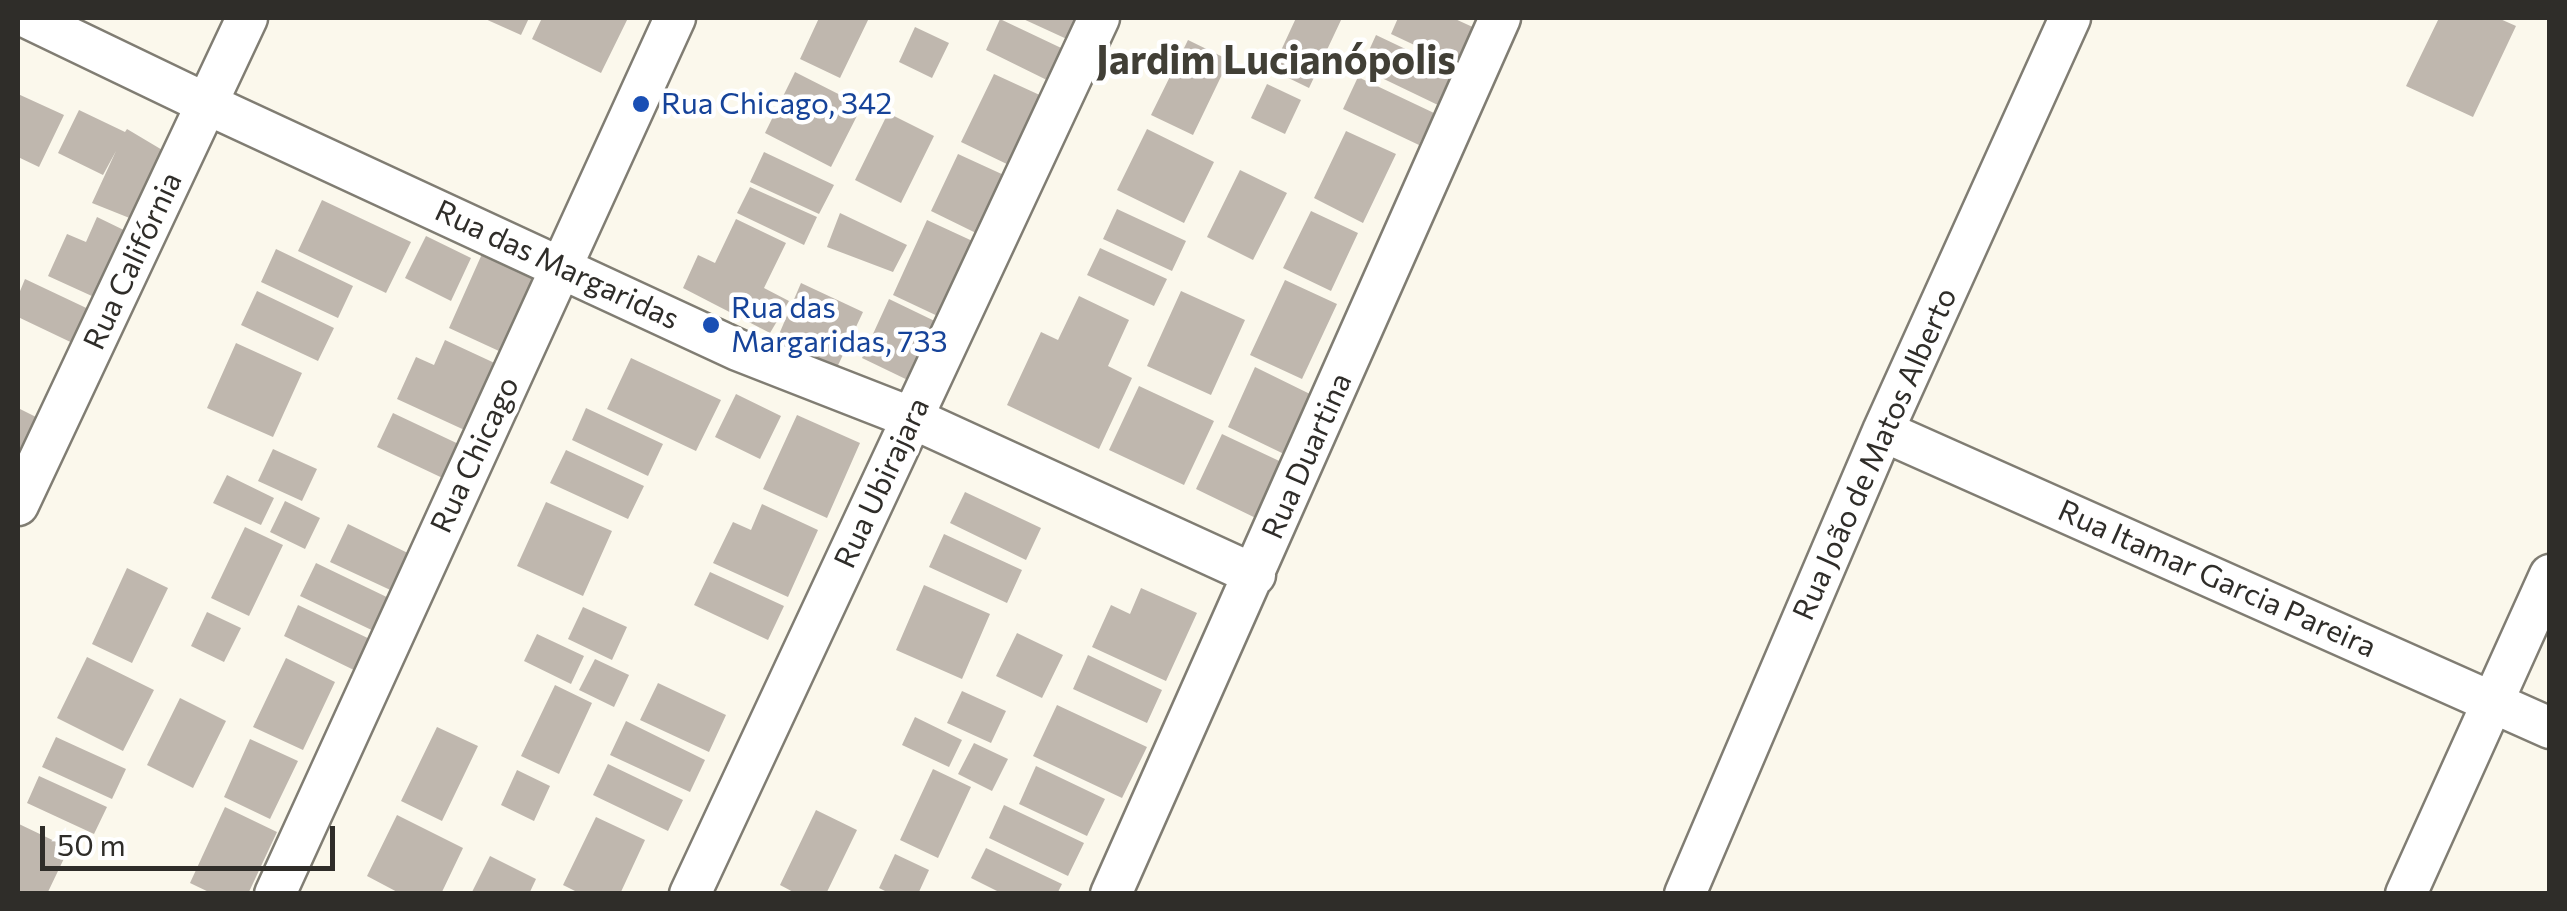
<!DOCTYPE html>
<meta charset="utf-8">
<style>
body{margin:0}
#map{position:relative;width:2567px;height:911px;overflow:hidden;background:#fbf8ec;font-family:Commissioner,sans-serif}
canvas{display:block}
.frame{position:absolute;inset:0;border:20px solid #2f2d29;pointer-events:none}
.scale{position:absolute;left:40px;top:826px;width:295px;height:45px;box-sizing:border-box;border:5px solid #2f2d29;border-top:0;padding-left:12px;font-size:30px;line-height:35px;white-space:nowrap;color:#2f2d29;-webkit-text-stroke:8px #fff;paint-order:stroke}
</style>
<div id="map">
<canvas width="2567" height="911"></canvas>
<div class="frame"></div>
<div class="scale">50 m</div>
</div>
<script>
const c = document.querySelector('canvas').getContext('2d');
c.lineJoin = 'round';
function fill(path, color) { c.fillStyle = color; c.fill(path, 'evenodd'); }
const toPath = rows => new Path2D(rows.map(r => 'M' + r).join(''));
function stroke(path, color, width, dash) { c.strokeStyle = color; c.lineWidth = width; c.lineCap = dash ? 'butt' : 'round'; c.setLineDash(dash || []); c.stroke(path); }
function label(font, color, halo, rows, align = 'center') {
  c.font = font + ' Commissioner,sans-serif'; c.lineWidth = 9; c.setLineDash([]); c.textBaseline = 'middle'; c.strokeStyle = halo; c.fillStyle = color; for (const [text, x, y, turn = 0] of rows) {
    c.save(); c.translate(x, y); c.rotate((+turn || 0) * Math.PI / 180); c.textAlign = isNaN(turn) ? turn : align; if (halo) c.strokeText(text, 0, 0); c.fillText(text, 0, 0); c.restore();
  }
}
fill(toPath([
 [483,18,529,18,521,35],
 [542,18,628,18,601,73,532,39],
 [819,18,869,18,840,78,800,59],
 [1021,18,1096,18,1082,46],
 [1296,18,1342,18,1309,88,1272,70],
 [1398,18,1453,18,1477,29,1459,66,1391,34],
 [2439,18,2498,18,2516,26,2473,117,2406,86],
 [1000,19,1076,55,1061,87,986,50],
 [915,27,949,43,932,78,899,62],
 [1376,35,1456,73,1440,106,1361,68],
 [1188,40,1229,60,1193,135,1151,115],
 [795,72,862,106,831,167,765,133],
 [994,74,1044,97,1011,166,961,142],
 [1358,77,1434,113,1419,145,1343,109],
 [1267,84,1301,100,1285,134,1251,118],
 [18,94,64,115,39,167,18,157],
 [79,110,125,132,127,129,169,154,137,221,92,203,116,151,103,175,58,153],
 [888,113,934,136,901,203,855,180],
 [1147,129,1214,162,1184,223,1117,190],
 [1346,131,1396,154,1363,223,1314,198],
 [764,152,834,185,819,214,750,182],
 [958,154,1006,176,978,234,931,211],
 [1240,170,1287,193,1253,260,1207,237],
 [750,187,817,217,804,245,737,213],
 [322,200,411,242,386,293,298,251],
 [1117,209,1186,241,1172,271,1103,239],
 [1311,211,1358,233,1331,291,1283,268],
 [840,213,907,245,893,272,827,247],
 [97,217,134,235,105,302,48,276,67,234,86,242],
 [736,219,786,243,764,288,789,301,770,333,683,288,698,255,715,263],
 [927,220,979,244,944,319,893,295],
 [426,236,471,258,451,301,405,278],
 [1100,248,1167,279,1154,306,1087,275],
 [276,249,353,286,338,318,261,282],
 [482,254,546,282,512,357,449,328],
 [25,279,99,314,83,348,18,317,18,296],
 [1285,280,1337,304,1302,379,1250,355],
 [801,283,863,312,833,376,774,346],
 [257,291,334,328,318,361,241,325],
 [1181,291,1245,320,1211,395,1147,366],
 [1079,296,1129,320,1108,366,1132,378,1099,449,1007,405,1041,332,1058,340],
 [889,299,945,326,918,385,862,358],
 [445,340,501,366,471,433,397,399,416,357,434,365],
 [236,343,302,373,273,437,207,408],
 [631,358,721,400,696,451,607,409],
 [1255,367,1312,395,1284,454,1228,427],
 [1139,386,1214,421,1184,485,1109,450],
 [736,394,781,416,760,459,715,437],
 [18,408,50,424,32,461,18,454],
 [586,408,663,444,648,476,572,440],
 [393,413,467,448,451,482,377,447],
 [797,415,860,443,827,518,763,489],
 [1222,434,1292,467,1266,523,1196,489],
 [273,449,317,469,302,501,258,481],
 [566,450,644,486,628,519,550,483],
 [227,475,274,498,261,525,213,503],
 [965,492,1041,528,1026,560,950,523],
 [285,501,320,518,305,549,270,532],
 [546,502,612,531,583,596,517,566],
 [762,504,818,530,788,597,713,563,733,522,751,530],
 [348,524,416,557,399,594,330,562],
 [245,527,283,545,249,616,211,598],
 [944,534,1022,570,1007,603,929,567],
 [316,563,395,601,380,634,300,596],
 [127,568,168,588,132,663,92,644],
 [710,572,784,606,768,640,694,605],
 [924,585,990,614,962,679,896,650],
 [1141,588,1197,613,1166,681,1092,647,1111,605,1130,614],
 [298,605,374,641,358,672,284,636],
 [583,607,627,627,612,660,568,639],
 [207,612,241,628,224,662,191,646],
 [1017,633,1063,655,1042,698,996,676],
 [537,634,584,656,571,684,524,661],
 [1088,655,1162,690,1147,723,1073,689],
 [87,657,154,690,123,751,57,718],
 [286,658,335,682,303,750,253,727],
 [595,659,629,675,614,707,579,690],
 [658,683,726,715,709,752,640,720],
 [555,685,592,703,559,774,521,756],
 [962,691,1006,711,991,743,947,723],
 [180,698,226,721,193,788,147,765],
 [1057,705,1147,747,1122,798,1033,756],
 [915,717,962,740,949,767,902,745],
 [626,721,705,760,690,792,610,755],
 [437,727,478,746,442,821,401,801],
 [56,737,126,769,112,799,42,767],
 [250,739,298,761,270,819,224,797],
 [974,743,1008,759,992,791,958,774],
 [608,764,683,800,668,831,593,795],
 [1036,766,1105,799,1087,836,1019,804],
 [933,769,971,787,938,858,900,840],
 [517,770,550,786,534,821,501,805],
 [39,776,107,807,94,834,27,803],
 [1004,805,1084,843,1068,876,989,838],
 [225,807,277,832,248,894,213,894,190,883],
 [816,810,857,830,826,894,797,894,780,885],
 [397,815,463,848,441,894,401,894,367,876],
 [596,817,645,840,620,894,581,894,563,885],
 [19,824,69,848,47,894,18,894],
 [986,848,1062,884,1057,894,1003,894,971,878],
 [895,854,929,870,918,894,891,894,879,888],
 [490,856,536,879,529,894,471,894]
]), '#bfb7ae');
const street = toPath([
 [28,18,207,104,738,350,912,418,1255,575],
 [1883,431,2550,728],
 [18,505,247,18],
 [275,894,675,18],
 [690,894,1099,18],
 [1111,894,1500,18],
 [1685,894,1883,431,2070,18],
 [2406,894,2550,575]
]);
stroke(street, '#807d73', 45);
stroke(street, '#fff', 40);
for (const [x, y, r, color] of [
 [641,104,10,"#1a4fb4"],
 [711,325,10,"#1a4fb4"]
]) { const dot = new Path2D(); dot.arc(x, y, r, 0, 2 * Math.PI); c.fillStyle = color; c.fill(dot); stroke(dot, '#fff', 4); }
label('30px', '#164399', '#fff', [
 ["Rua Chicago, 342",661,104],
 ["Rua das",731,308],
 ["Margaridas, 733",731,342]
], 'left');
label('30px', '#2f2d29', '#fff', [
 ["Rua Califórnia",133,261,-65],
 ["Rua das Margaridas",557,265,25],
 ["Rua João de Matos Alberto",1875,454,-66],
 ["Rua Chicago",475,455,-65],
 ["Rua Duartina",1307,456,-66],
 ["Rua Ubirajara",882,483,-65],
 ["Rua Itamar Garcia Pareira",2217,579,24]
]);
label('bold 40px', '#413f36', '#fff', [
 ["Jardim Lucianópolis",1276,61]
]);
</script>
